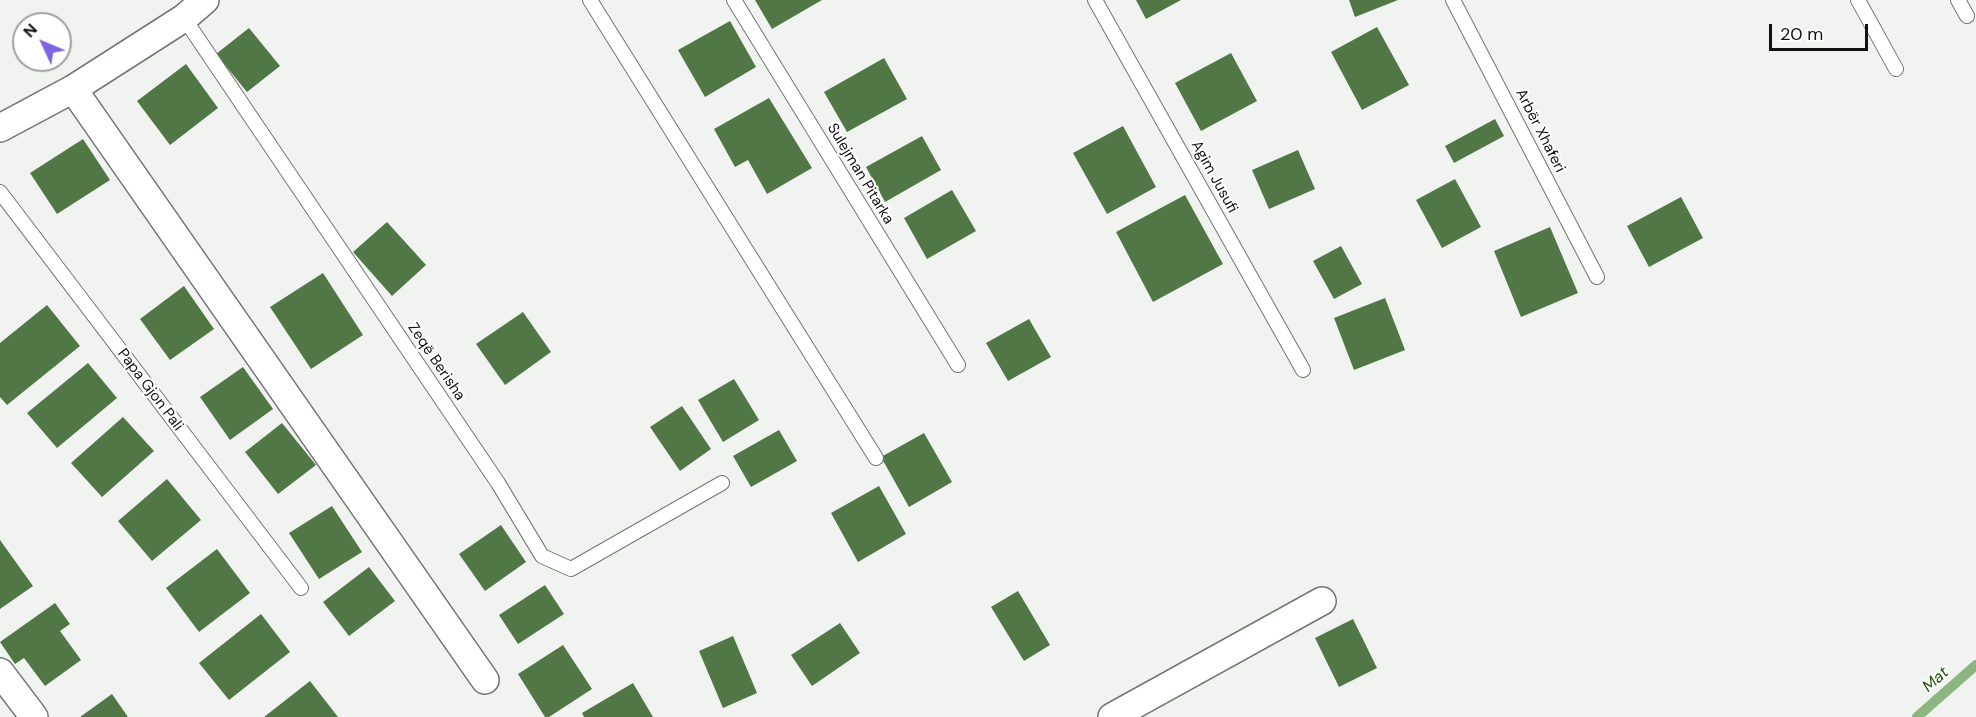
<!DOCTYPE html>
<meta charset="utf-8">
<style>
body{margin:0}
#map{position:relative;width:1976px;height:717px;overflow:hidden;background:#f0f3f0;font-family:"DM Sans",sans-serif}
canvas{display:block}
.north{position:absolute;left:12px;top:12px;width:60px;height:60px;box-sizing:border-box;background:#fff;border:2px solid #a0a0a0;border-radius:50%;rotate:314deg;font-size:16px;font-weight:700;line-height:24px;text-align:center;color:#111211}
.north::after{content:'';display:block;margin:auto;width:21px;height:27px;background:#7e64df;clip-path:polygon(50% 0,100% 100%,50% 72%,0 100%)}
.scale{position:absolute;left:1769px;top:24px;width:99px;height:27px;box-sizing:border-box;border:3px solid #111211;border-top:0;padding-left:8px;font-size:18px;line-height:21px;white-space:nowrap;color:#111211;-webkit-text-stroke:4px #fff;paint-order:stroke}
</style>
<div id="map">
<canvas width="1976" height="717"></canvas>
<div class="north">N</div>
<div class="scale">20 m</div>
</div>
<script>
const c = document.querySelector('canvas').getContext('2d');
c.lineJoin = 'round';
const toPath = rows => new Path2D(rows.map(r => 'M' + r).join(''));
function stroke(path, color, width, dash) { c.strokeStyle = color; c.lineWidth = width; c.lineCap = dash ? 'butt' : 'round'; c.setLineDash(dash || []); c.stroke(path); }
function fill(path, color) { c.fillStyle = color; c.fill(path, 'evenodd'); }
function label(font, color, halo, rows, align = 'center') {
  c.font = font + ' "DM Sans",sans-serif'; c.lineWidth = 4.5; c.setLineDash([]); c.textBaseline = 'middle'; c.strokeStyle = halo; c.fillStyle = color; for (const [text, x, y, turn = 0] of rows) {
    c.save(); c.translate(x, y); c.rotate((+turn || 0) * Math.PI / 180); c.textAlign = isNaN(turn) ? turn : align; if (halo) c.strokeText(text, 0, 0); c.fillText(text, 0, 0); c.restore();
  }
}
stroke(toPath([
 [1917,717,1976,665]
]), '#8cb582', 10);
fill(toPath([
 [755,0,822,0,772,29],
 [1136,0,1181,0,1146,19],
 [1349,0,1398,0,1355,17],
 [730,21,756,67,705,97,678,50],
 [1377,27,1409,85,1362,110,1331,52],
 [249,28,280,66,247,92,216,54],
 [1231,53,1257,101,1201,131,1175,83],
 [884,58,907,99,847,132,824,92],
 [186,64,218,108,170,145,137,101],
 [769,98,812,168,767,194,748,160,735,167,714,129],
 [1495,119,1504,136,1454,163,1445,146],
 [1123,126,1156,187,1107,214,1073,153],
 [922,136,941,170,885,202,866,167],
 [83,139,110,180,57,214,30,173],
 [1298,150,1315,189,1269,209,1252,170],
 [1455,179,1481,227,1442,248,1416,200],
 [952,190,976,231,927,259,904,218],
 [1185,195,1223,264,1153,302,1116,232],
 [1681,197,1703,238,1649,267,1627,226],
 [387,222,426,265,392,296,353,252],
 [1550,227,1578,293,1521,317,1494,251],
 [1341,246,1362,284,1334,299,1313,261],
 [323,273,363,335,311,369,270,307],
 [184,286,214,329,170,360,140,319],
 [1385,298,1405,350,1354,370,1334,318],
 [47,305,80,346,7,405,0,397,0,343],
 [523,312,551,352,505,385,476,344],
 [1029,319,1051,357,1008,381,986,343],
 [88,363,117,398,57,448,27,413],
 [243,367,273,409,230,440,200,397],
 [734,379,759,420,723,442,698,400],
 [682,406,711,449,680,471,650,427],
 [123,417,154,451,102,497,71,463],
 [282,423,316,465,278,494,245,452],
 [779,430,797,461,751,487,733,456],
 [924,433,952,482,909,507,881,457],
 [167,479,201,520,152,561,118,521],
 [879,486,906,534,858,562,831,513],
 [332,506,362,552,319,579,289,533],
 [501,525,526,562,485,591,459,554],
 [0,540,33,586,0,609],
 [217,549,250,593,199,632,166,588],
 [369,567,395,601,349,636,323,602],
 [545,585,564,614,518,644,499,615],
 [1018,591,1050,645,1024,661,991,607],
 [55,603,70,624,60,631,81,660,45,686,24,658,15,664,0,642],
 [261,614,290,652,229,700,199,663],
 [1353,619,1377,668,1339,687,1315,638],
 [840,623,860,653,812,686,791,655],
 [733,636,757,693,723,708,699,651],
 [563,645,592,689,549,717,545,717,518,674],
 [310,681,338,717,264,717],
 [633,683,653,717,584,717,582,713],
 [112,694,128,717,80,717]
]), '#517747');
const service = toPath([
 [590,0,876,458],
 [734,0,958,365],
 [1095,0,1303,370],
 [1453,0,1597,277],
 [1858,0,1896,69],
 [1958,0,1967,16],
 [184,18,498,483,542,556,571,569,722,483],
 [0,192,301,588]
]);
const minor = toPath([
 [73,89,485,680],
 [0,128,73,89,184,18,205,0],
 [0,672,34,717],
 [1112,717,1322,601]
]);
stroke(service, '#737573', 16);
stroke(minor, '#737573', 30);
stroke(service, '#fff', 14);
stroke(minor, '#fff', 27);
label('15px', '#111211', '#fff', [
 ["Arbër Xhaferi",1540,131,63],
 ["Sulejman Pitarka",860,174,59],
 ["Agim Jusufi",1214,177,61],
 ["Zeqë Berisha",436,362,56],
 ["Papa Gjon Pali",150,390,53]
]);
label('italic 16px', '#215610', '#fff', [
 ["Mat",1936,680,-41]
]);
</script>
